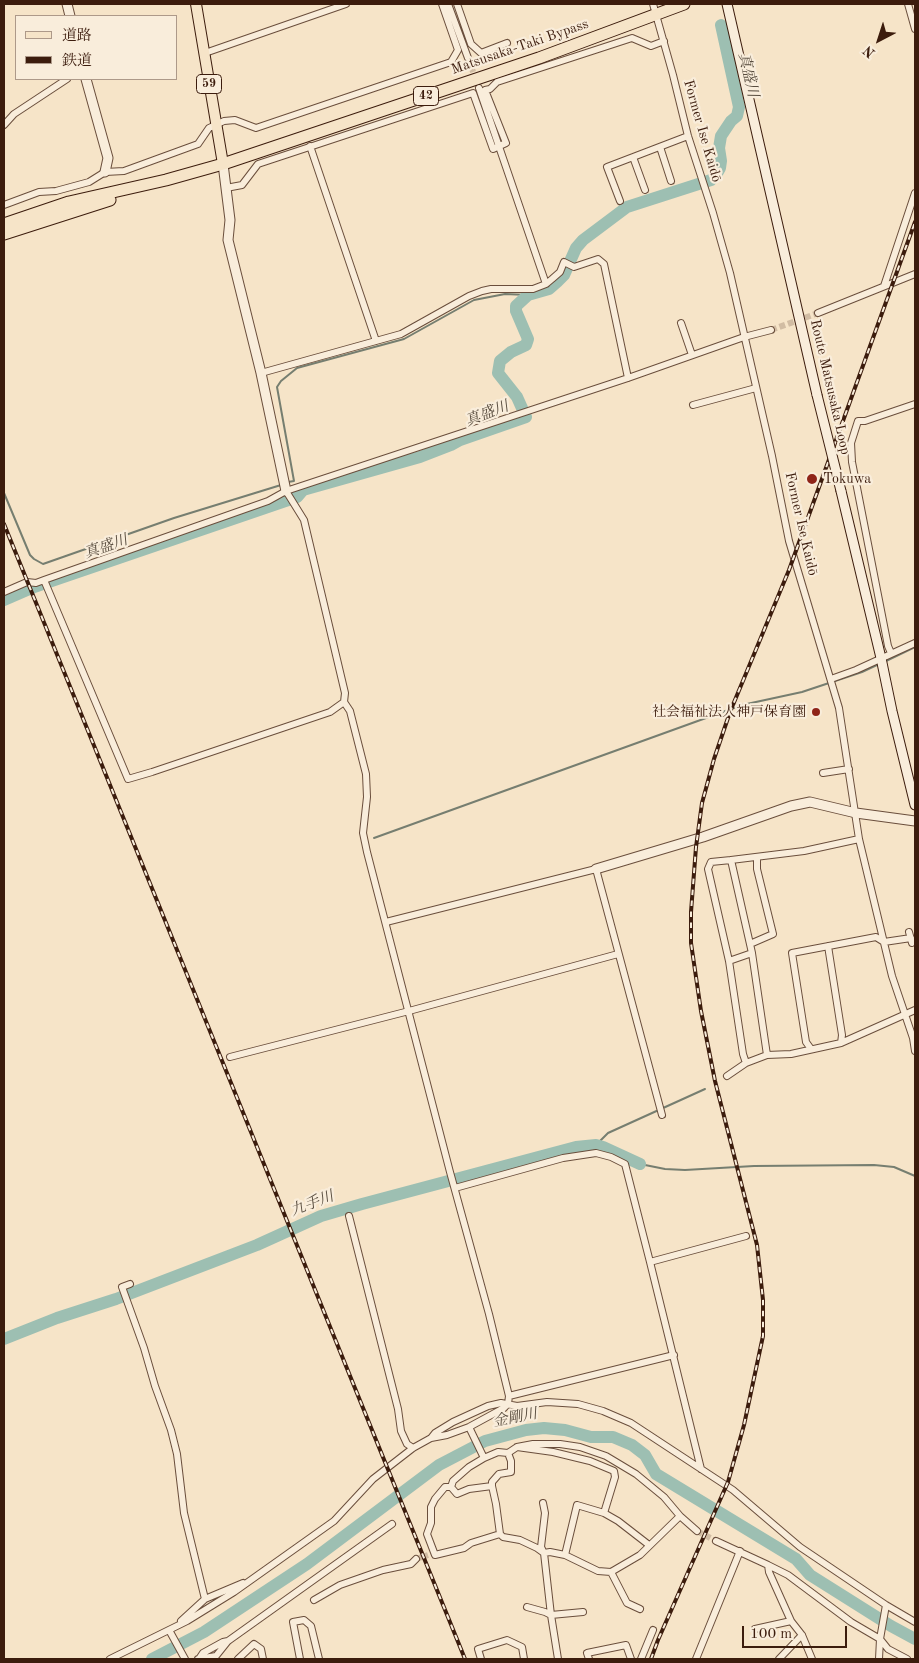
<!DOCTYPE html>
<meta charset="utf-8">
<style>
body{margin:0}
#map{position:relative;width:919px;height:1663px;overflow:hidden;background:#f6e4c8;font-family:"Old Standard TT","Noto Serif JP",serif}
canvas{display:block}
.frame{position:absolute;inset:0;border:5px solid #3c1c0d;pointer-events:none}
.legend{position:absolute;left:15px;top:15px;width:162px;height:65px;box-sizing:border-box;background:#f9eddb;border:1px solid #ad9989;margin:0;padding:6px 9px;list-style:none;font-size:15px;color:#3c1c0d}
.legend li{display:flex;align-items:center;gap:10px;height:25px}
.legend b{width:25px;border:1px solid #ad9989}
.north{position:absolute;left:854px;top:15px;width:50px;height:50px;-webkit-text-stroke:4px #f9eddb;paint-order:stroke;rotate:220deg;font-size:14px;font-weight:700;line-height:20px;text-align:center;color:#3c1c0d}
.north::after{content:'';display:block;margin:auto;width:18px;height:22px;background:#3c1c0d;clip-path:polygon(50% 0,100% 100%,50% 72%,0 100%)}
.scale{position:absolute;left:742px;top:1626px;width:105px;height:22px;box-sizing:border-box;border:2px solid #3c1c0d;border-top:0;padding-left:6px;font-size:15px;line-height:18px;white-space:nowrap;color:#3c1c0d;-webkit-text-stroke:4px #f9eddb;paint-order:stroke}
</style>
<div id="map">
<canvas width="919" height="1663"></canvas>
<div class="frame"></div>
<ul class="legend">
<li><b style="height:6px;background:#f6e4c8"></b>道路</li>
<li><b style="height:6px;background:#3c1c0d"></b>鉄道</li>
</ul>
<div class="north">N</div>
<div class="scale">100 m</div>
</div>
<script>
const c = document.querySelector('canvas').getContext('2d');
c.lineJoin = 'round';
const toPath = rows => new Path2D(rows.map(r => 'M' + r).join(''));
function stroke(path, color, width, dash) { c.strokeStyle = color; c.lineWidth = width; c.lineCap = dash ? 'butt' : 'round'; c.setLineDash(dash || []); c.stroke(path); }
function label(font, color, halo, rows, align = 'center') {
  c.font = font + ' "Old Standard TT","Noto Serif JP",serif'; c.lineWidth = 4.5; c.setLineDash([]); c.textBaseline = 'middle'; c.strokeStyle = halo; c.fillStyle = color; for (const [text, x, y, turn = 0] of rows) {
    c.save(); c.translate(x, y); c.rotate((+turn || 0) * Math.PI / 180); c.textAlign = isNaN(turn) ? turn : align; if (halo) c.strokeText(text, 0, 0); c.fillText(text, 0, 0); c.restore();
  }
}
stroke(toPath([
 [288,482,294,481,277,387,281,381,297,368,404,339,474,300,505,294,528,295],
 [4,493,30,555,34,559,43,564,174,518,281,485],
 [886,661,915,647],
 [374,838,742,705,802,692,862,672,879,664],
 [596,1145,608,1133,705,1089],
 [640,1164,665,1169,685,1170,754,1166,874,1165,894,1167,915,1176]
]), '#767e70', 2);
stroke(toPath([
 [4,600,34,587,297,497,303,490,420,457,451,445,460,440,526,417,517,397,498,373,500,361,511,352,526,345,528,339,516,311,516,306,528,295,549,289,557,282,564,275,576,248,583,240,627,207,711,180,716,175,720,168,721,161,719,148,721,136,731,121,737,116,739,107,721,25],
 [4,1339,57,1318,116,1299,257,1245,321,1216,362,1204,576,1147,596,1145,603,1147,640,1164],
 [152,1659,204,1632,307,1564,439,1465,485,1441,526,1430,544,1428,565,1430,591,1437,613,1437,632,1445,645,1455,656,1474,796,1559,810,1575,891,1626,915,1639]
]), '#9dbfb2', 12);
stroke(toPath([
 [468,58,476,80],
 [771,330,818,313],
 [697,1531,716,1541],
 [416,1559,428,1555]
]), '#d1bca3', 6, [6, 3]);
const minor = toPath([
 [448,4,468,58],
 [457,4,471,44,481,53,507,43],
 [653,4,673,75,688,136,713,213,730,273,772,456,789,541,839,708,859,839,892,976,913,1038,915,1051],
 [908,4,915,29],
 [205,53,346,4],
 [479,88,546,284],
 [4,125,14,114,67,79],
 [310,146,376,341],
 [660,147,671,181],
 [633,157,645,190],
 [226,188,242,185,258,164,473,93,493,149,506,143,485,90,490,89,497,82,632,38,651,46,664,41],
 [620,201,607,167,688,136],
 [4,205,39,192,56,191,89,182,105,172,124,171,198,144,209,128,224,121,235,120,256,128,451,62,458,50,442,4],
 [884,286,915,193],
 [818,313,915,274],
 [681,323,692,355],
 [261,373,401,334,469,296,482,291,491,289,533,289,546,284,552,279,560,272,564,262,574,267,598,259,604,264,628,378],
 [693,405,756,388],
 [44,580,128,779,152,772,330,712,344,702],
 [4,592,27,582,36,583,44,580,268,501,286,491,628,378,744,337,771,330],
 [891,653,888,646,852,462,851,443,858,421,865,421,915,404],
 [831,679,856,670,915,643],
 [823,773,849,769],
 [386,922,596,869,662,1115],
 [909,932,912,943],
 [750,944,773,934,757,869,757,858],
 [828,946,842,1035,841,1043],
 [729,961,708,869,711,862,731,860],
 [811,1049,806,1042,792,953,876,937,884,942,911,938],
 [767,1055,752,953,731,860,804,851,859,839],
 [230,1057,409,1011,618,954],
 [746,1063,743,1054,729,961,752,953],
 [727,1076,746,1063,767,1055,791,1054,841,1043,915,1010],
 [455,1188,563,1158,596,1153,611,1157,625,1164,650,1262,746,1236],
 [349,1216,398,1409,401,1431,407,1444,413,1448],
 [650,1262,701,1469],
 [130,1284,122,1287,144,1348,155,1386,171,1430,177,1454,184,1513,205,1599,181,1621],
 [509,1396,674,1355],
 [469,1427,484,1458],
 [431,1438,435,1433,453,1422,488,1406,501,1403,517,1406,547,1402,578,1404,603,1411,631,1423,733,1490,800,1547,886,1605,915,1622],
 [517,1447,553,1452,590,1461,614,1471,615,1477,604,1513,618,1521,649,1545],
 [508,1453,517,1447,533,1444,560,1444,580,1447,606,1456,636,1474,664,1497,680,1516],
 [492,1486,469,1489,457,1494,451,1487,445,1487,435,1499,431,1507,431,1523,427,1534,435,1555,464,1548,471,1543,500,1534],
 [451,1487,453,1481,469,1467,484,1458,498,1452,508,1453,511,1461,511,1472,499,1474,492,1482,492,1486,496,1504,500,1534,503,1537,520,1540,537,1548,544,1553,550,1552,565,1555,598,1571,611,1572,640,1555,680,1516,697,1531],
 [543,1503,545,1513,541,1547,544,1553,551,1615,558,1659],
 [716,1541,768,1565,769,1572,791,1621,802,1635,812,1659],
 [565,1555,577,1505,604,1513],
 [768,1565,788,1575,851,1622,880,1639,888,1649,907,1659],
 [611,1572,627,1603,640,1609],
 [205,1599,243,1583],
 [314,1600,340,1585,383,1570,411,1564,416,1559],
 [527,1607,545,1612,551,1615,583,1612],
 [755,1629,791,1621],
 [169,1630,185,1659],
 [110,1659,187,1621,234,1592,334,1521,373,1479,413,1448,431,1438,447,1435,469,1427,504,1408,508,1404,509,1396,489,1314,450,1172,367,852,363,833,367,797,366,774,350,711,344,702,345,693,304,520,286,491],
 [198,1659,216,1656,228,1641,392,1524],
 [199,1659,203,1653,223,1642,228,1641],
 [238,1659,254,1644,261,1649,263,1659],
 [300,1659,293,1622,304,1620,311,1626,319,1659],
 [481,1659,478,1649,507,1640,522,1647,524,1659],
 [589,1659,587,1653,626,1645,631,1659],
 [641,1659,653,1630],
 [696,1659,740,1551],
 [779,1659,802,1635],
 [879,1659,880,1639,886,1605]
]);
const tertiary = toPath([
 [67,4,70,16],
 [86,79,108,158,105,172],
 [223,164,230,220,228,240,261,373,286,491],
 [596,869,703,837,791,806,810,802,856,813,915,821]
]);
const secondary = toPath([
 [727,4,817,395],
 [841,491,881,658,892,711,915,805]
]);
const primary = toPath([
 [196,4,223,164]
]);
const trunk = toPath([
 [4,224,69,202,166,180,223,164,539,58,684,4],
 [4,234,110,200]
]);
stroke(minor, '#6a4e3c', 8);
stroke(tertiary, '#6a4e3c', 11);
stroke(secondary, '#3c1c0d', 11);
stroke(primary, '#3c1c0d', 12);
stroke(trunk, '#3c1c0d', 13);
stroke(minor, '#f9eddb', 6);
stroke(tertiary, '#f9eddb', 9);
stroke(secondary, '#f9eddb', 9);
stroke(primary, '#f6e4c8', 10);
stroke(trunk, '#f6e4c8', 11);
const rail = toPath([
 [4,524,465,1659],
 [651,1659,658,1640,728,1482,744,1425,763,1336,763,1300,757,1245,715,1081,701,1011,691,943,691,912,696,847,702,803,714,759,730,712,789,570,915,222]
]);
stroke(rail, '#3c1c0d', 4);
stroke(rail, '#f9eddb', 2, [5.5]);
const secondaryBridge = toPath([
 [817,395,841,491]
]);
stroke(secondaryBridge, '#3c1c0d', 11, []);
stroke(secondaryBridge, '#f9eddb', 9);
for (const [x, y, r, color] of [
 [812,479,6,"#8f2418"],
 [816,712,5,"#8f2418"]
]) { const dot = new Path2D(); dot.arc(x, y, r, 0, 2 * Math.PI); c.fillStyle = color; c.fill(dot); stroke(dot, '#f9eddb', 2); }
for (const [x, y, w] of [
 [209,84,25],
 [426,96,25]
]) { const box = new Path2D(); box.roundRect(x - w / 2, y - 9.5, w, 19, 4); c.fillStyle = '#f9eddb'; c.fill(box); stroke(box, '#3c1c0d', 1); }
label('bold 12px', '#3c1c0d', null, [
 ["59",209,84],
 ["42",426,96]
]);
label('14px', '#3c1c0d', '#f9eddb', [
 ["Matsusaka-Taki Bypass",520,47,-19],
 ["Former Ise Kaidō",702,131,74],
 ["Route Matsusaka Loop",830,387,77],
 ["Former Ise Kaidō",801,524,77]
]);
label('14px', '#3c1c0d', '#f9eddb', [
 ["Tokuwa",823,479],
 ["社会福祉法人神戸保育園",806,712,"right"]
], 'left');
label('italic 15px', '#594d3f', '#f9eddb', [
 ["真盛川",748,75,77],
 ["真盛川",487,414,-21],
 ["真盛川",106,547,-19],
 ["九手川",312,1204,-21],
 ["金剛川",515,1418,-11]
]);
</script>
